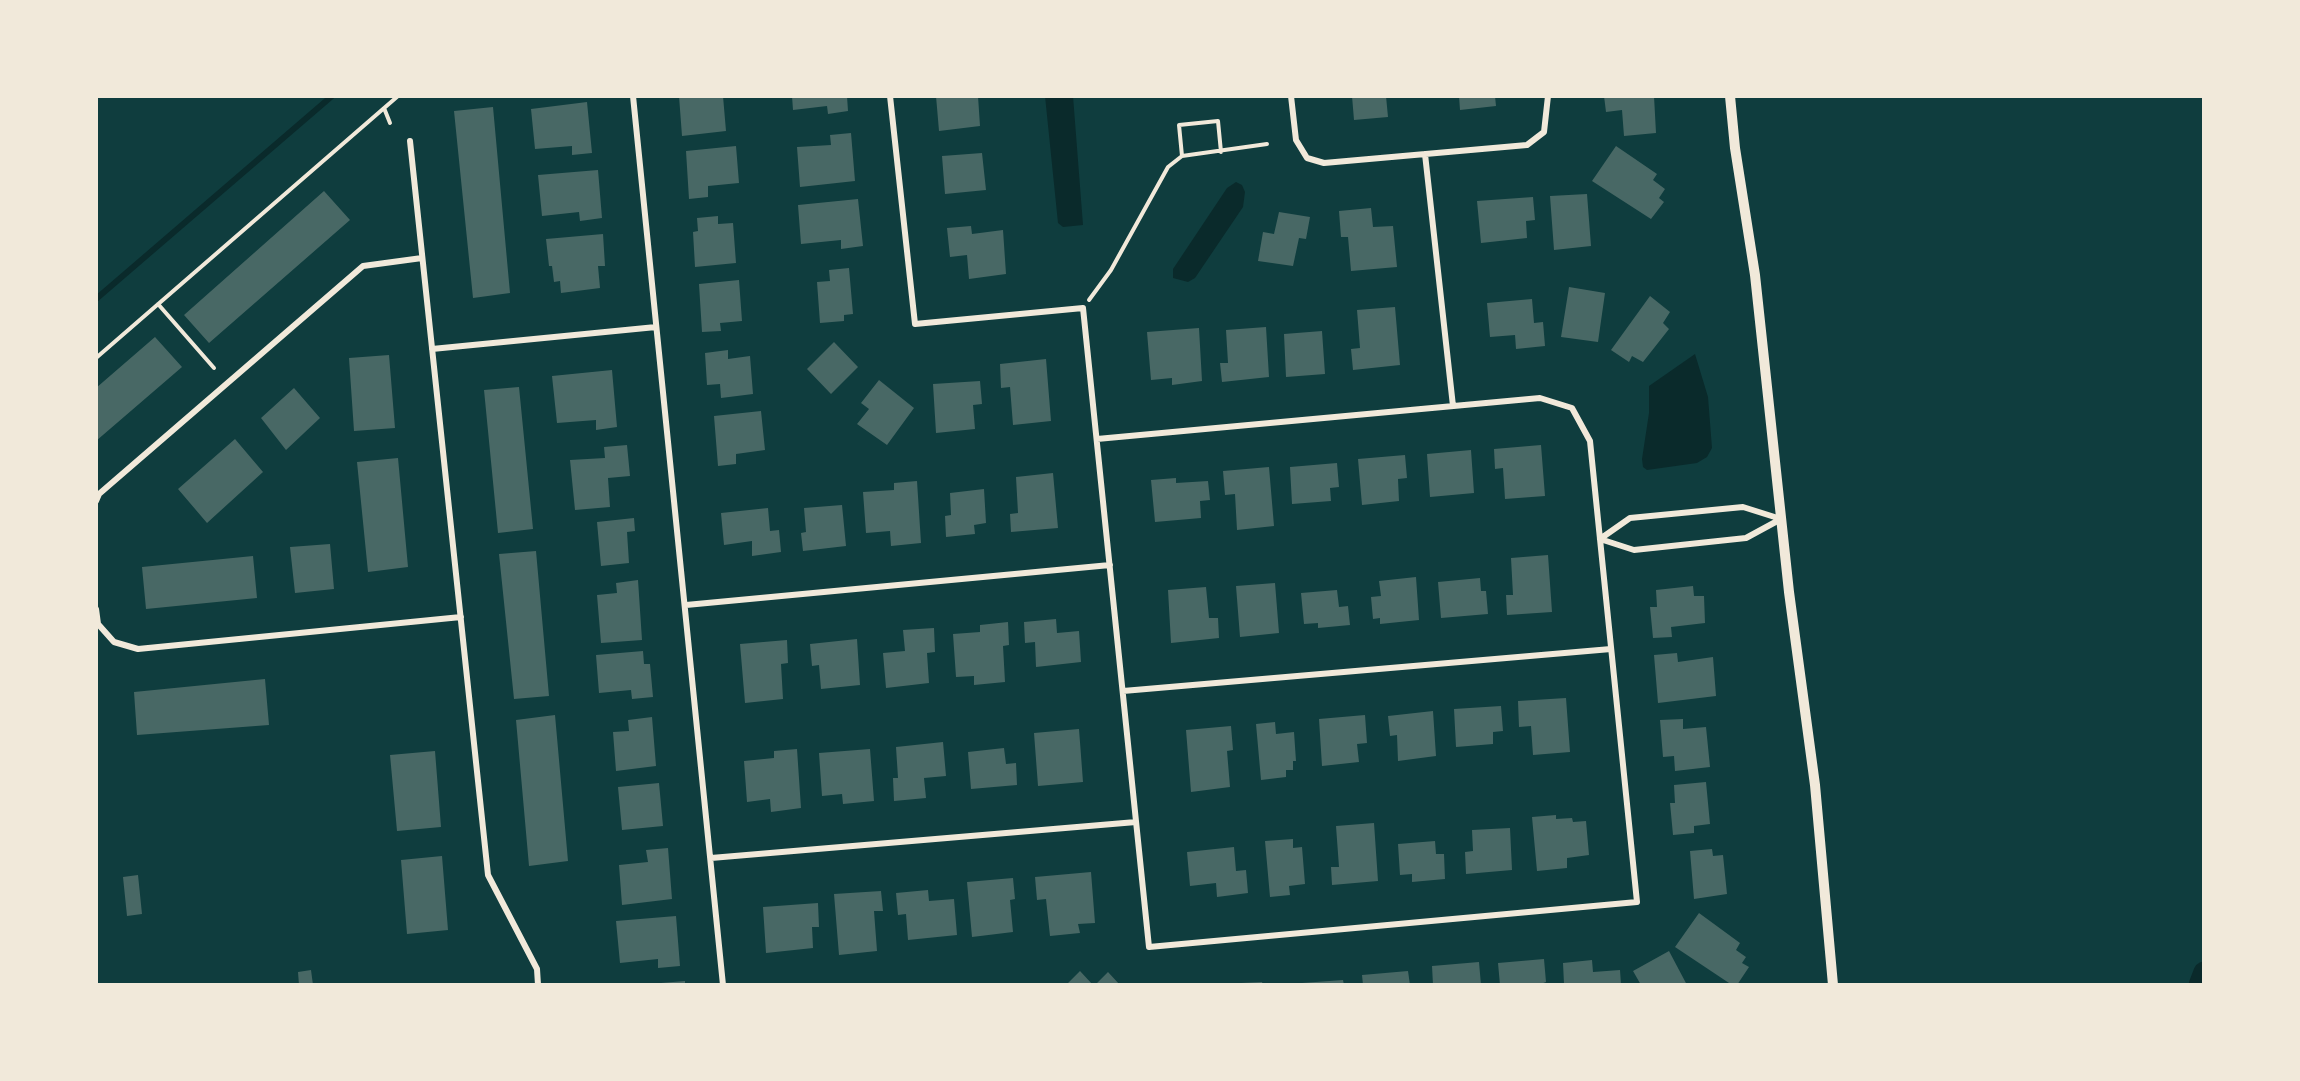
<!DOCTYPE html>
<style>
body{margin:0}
#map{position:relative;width:2300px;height:1081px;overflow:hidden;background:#0f3d3e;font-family:Rubik,sans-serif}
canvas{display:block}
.frame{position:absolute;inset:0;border:98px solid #f1e9da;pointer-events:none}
</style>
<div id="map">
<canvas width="2300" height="1081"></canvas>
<div class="frame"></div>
</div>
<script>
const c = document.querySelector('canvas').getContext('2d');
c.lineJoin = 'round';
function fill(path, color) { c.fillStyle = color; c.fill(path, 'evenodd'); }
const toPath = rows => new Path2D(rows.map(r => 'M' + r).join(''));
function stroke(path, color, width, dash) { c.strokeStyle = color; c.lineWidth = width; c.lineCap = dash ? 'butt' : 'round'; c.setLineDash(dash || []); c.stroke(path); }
fill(toPath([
 [1045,96,1073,96,1083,225,1063,227,1058,223],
 [1236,182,1242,185,1245,192,1243,207,1195,278,1188,282,1173,278,1173,269,1227,188],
 [1695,354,1708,397,1712,448,1707,457,1697,463,1647,470,1643,467,1642,459,1649,413,1649,386]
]), '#0a2a2b');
stroke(toPath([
 [96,299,332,96]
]), '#0a2a2b', 6);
stroke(toPath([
 [2199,985,2204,972]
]), '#0a2a2b', 21);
fill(toPath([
 [679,96,723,96,726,131,682,136],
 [792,96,847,96,848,111,828,114,827,106,793,110],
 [936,96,978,96,980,126,939,131],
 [1352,96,1386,96,1388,117,1354,120],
 [1459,96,1495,96,1496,106,1460,110],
 [1604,96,1654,96,1656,133,1624,136,1622,110,1606,112],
 [587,102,592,153,572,155,572,146,535,149,531,109],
 [493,107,510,293,473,298,454,111],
 [851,133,855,181,800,187,797,147,831,145,830,135],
 [736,146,739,183,708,186,708,197,689,199,686,151],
 [1616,146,1657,174,1653,180,1665,189,1659,198,1664,202,1651,219,1592,181],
 [982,153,986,190,945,194,942,156],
 [598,170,602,218,580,221,579,212,542,216,538,175],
 [324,191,350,220,209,343,184,315],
 [1587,194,1591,246,1554,250,1550,196],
 [1533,197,1535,220,1526,221,1527,238,1481,243,1477,201],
 [858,199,863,246,841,249,841,240,801,244,798,205],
 [1371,208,1373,227,1393,226,1397,267,1351,271,1348,237,1341,237,1339,211],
 [1279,212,1310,217,1306,239,1299,238,1293,266,1258,261,1263,232,1274,234],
 [718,216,718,224,733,223,736,263,695,267,693,232,698,231,697,218],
 [971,226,972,234,1003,230,1006,274,969,279,967,255,950,257,947,228],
 [603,234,605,266,598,266,600,288,561,293,560,281,554,282,552,266,549,266,546,239],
 [849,268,853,314,844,315,844,321,820,323,817,282,830,281,829,270],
 [739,280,742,321,720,323,721,331,702,332,699,284],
 [1569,287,1605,293,1598,342,1561,337],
 [1650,296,1670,312,1663,323,1669,329,1643,362,1632,356,1629,362,1611,350],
 [1532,299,1534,323,1543,322,1545,346,1516,349,1515,335,1490,337,1487,303],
 [1395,307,1400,365,1353,370,1351,349,1360,348,1357,310],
 [1266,327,1269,377,1222,382,1220,363,1228,363,1226,330],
 [1199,328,1202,381,1172,385,1172,378,1151,380,1147,332],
 [1322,331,1325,374,1286,377,1284,334],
 [155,337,182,367,96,441,96,388],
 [834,342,858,367,831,394,807,369],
 [728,350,728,359,750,356,753,394,721,398,720,384,707,385,705,353],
 [389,355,395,428,354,431,349,358],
 [1046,359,1051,421,1013,425,1010,387,1001,388,1000,364],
 [612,370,617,427,596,430,596,420,557,423,552,376],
 [879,380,914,408,887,445,857,424,869,409,861,403],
 [980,381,982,404,973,405,975,429,936,433,933,384],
 [519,387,533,529,498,533,484,390],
 [294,388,320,418,286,450,261,418],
 [761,411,765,450,736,454,736,464,718,466,714,416],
 [235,439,263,472,207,523,178,489],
 [627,445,630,476,608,478,610,507,575,510,570,460,605,458,604,447],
 [1541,445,1545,496,1505,499,1503,468,1495,469,1494,449],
 [1471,450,1474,493,1430,497,1427,454],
 [1405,455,1407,478,1398,479,1399,501,1362,505,1358,459],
 [398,458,408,567,368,572,357,462],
 [1337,463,1339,487,1330,488,1331,501,1292,504,1290,467],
 [1269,467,1274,526,1237,530,1235,494,1225,495,1223,471],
 [1053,473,1058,528,1011,532,1010,514,1018,513,1016,477],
 [1176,478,1176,483,1208,481,1210,500,1200,501,1201,518,1155,522,1151,480],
 [917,481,921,543,891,546,890,531,866,533,863,492,894,490,894,483],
 [984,489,986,523,974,525,975,534,946,537,945,516,951,515,950,493],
 [842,505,846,546,803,551,801,533,806,532,804,508],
 [768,508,770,531,779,530,781,552,752,556,752,541,724,545,721,513],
 [634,518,635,531,627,532,629,563,601,566,597,522],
 [330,544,334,589,295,593,290,547],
 [536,551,549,696,514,699,499,554],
 [1548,555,1552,612,1507,615,1506,595,1513,595,1511,558],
 [253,556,257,598,146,609,142,567],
 [1416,577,1419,620,1380,624,1380,618,1373,619,1371,597,1381,596,1379,581],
 [1480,578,1481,591,1486,591,1488,614,1441,618,1438,582],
 [638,580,642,640,601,643,597,595,617,593,616,583],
 [1275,583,1279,633,1240,637,1236,586],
 [1693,586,1694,596,1704,596,1705,623,1671,627,1672,637,1653,638,1650,607,1657,607,1656,590],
 [1206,587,1209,618,1218,618,1219,638,1171,643,1168,590],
 [1337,590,1339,607,1348,606,1350,625,1318,628,1318,623,1304,624,1301,593],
 [1056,619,1057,633,1079,631,1081,662,1036,667,1035,642,1025,643,1024,622],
 [1008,622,1009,645,1003,646,1005,682,974,685,974,676,956,677,953,634,980,632,980,625],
 [934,628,935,652,927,653,929,683,886,688,883,653,905,651,903,630],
 [857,639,860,685,821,689,819,665,812,666,810,644],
 [787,640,788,663,781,664,783,699,745,703,740,644],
 [643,651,644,664,650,664,653,697,632,699,631,690,599,693,596,655],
 [1677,653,1678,662,1713,657,1716,696,1658,703,1654,655],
 [265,679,269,725,137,735,134,692],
 [1566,698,1570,752,1533,755,1531,726,1519,727,1518,701],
 [1501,706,1503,731,1493,732,1493,744,1456,747,1454,709],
 [1433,711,1436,756,1398,761,1397,735,1390,736,1388,716],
 [555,715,568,861,529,866,516,720],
 [1365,715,1367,743,1357,744,1359,762,1322,766,1319,719],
 [652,717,656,766,616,771,613,732,629,731,628,720],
 [1683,719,1683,729,1706,727,1710,767,1675,771,1674,756,1663,757,1660,720],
 [1275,722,1276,734,1294,732,1296,761,1293,761,1293,770,1286,770,1286,777,1261,780,1256,724],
 [1231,726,1233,750,1227,751,1230,787,1191,792,1186,730],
 [1079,729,1083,782,1038,786,1034,733],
 [943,742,946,776,924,778,926,798,894,801,893,778,898,778,896,747],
 [1004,748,1006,764,1016,763,1017,785,971,789,968,752],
 [797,749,801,808,771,812,770,799,747,802,744,761,774,758,774,751],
 [870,749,874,801,843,804,842,794,822,796,819,753],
 [435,751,441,827,397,831,390,755],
 [1706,782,1710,824,1694,826,1694,833,1673,835,1670,803,1675,803,1674,785],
 [659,783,663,826,622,830,618,787],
 [1556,815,1556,819,1572,818,1573,822,1586,821,1589,855,1567,858,1567,868,1537,871,1532,817],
 [1374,823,1378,881,1332,885,1331,867,1339,867,1336,826],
 [1510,828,1512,870,1466,874,1465,852,1473,851,1472,830],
 [1293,839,1293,848,1302,847,1305,884,1289,886,1290,895,1270,897,1265,841],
 [1435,841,1436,854,1444,854,1445,879,1412,882,1412,874,1400,875,1398,844],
 [1234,847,1236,871,1246,870,1248,893,1217,897,1216,883,1190,886,1187,852],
 [668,848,672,899,622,905,619,865,648,862,646,850],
 [1712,849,1713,856,1723,855,1727,894,1694,899,1690,851],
 [442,856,448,930,407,934,401,860],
 [1091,872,1095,923,1078,924,1080,933,1050,936,1046,899,1037,900,1035,877],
 [138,875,142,914,127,916,123,877],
 [1013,878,1015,899,1010,900,1013,932,972,937,967,882],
 [928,890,929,901,954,899,957,935,908,940,906,914,898,915,896,893],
 [881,891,883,911,874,911,877,951,839,955,834,894],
 [818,903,819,927,812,927,813,948,766,953,763,907],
 [1699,913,1740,943,1736,950,1746,957,1742,963,1749,967,1737,985,1732,985,1675,947],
 [676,916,680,966,658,968,658,959,620,963,616,921],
 [1669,951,1687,985,1641,985,1633,971],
 [1544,959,1546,982,1538,985,1500,985,1498,963],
 [1592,960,1593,972,1620,970,1621,985,1564,984,1563,963],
 [1479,962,1481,985,1433,985,1432,966],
 [311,970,313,985,299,985,298,972],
 [1080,971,1093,985,1066,985],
 [1408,971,1410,985,1363,985,1362,975],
 [1108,972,1120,985,1095,985],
 [1343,980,1344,985,1302,985,1302,983],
 [685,981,685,985,661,985,661,983],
 [1262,982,1263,985,1241,985,1241,983]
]), '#486865');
stroke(toPath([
 [384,108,390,123],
 [1182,156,1179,125,1218,121,1221,152],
 [1089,300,1111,270,1168,167,1182,156,1267,144],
 [158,304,214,368],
 [96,358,398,96]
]), '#f1e9da', 4);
stroke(toPath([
 [633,96,723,985],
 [890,96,915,324,1083,308,1149,947,1637,902,1590,441,1572,408,1540,398,1097,439],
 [1291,96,1296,140,1307,158,1324,163,1527,145,1544,132,1548,96],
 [410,141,488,875,537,969,538,985],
 [1425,154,1453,406],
 [432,349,656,327],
 [96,501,99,494,363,266,422,258],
 [1600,539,1630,518,1743,507,1781,519],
 [1600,539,1634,550,1746,538,1781,519],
 [686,605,1110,565],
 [96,609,98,624,114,642,138,649,461,617],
 [1123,691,1611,649],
 [711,858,1136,822]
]), '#f1e9da', 6);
stroke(toPath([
 [1730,96,1735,148,1755,275,1789,592,1815,785,1833,985]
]), '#f1e9da', 10);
</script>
